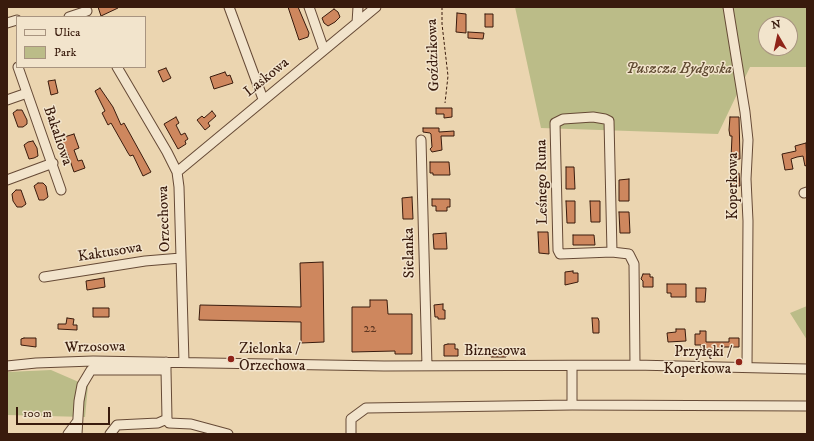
<!DOCTYPE html>
<meta charset="utf-8">
<style>
body{margin:0}
#map{position:relative;width:814px;height:441px;overflow:hidden;background:#ebd5b0;font-family:"IM FELL DW Pica",serif}
canvas{display:block}
.frame{position:absolute;inset:0;border:8px solid #391b0d;pointer-events:none}
.legend{position:absolute;left:16px;top:16px;width:130px;height:52px;box-sizing:border-box;background:#f2e4cc;border:1px solid #a89480;margin:0;padding:5px 7px;list-style:none;font-size:12px;color:#391b0d}
.legend li{display:flex;align-items:center;gap:8px;height:20px}
.legend b{width:20px;border:1px solid #a89480}
.north{position:absolute;left:758px;top:16px;width:40px;height:40px;box-sizing:border-box;background:#f2e4cc;border:1px solid #a89480;border-radius:50%;rotate:351deg;font-size:11px;font-weight:700;line-height:16px;text-align:center;color:#391b0d}
.north::after{content:'';display:block;margin:auto;width:14px;height:18px;background:#8f2418;clip-path:polygon(50% 0,100% 100%,50% 72%,0 100%)}
.scale{position:absolute;left:16px;top:407px;width:94px;height:18px;box-sizing:border-box;border:2px solid #391b0d;border-top:0;padding-left:5px;font-size:12px;line-height:14px;white-space:nowrap;color:#391b0d;-webkit-text-stroke:3px #f2e4cc;paint-order:stroke}
</style>
<div id="map">
<canvas width="814" height="441"></canvas>
<div class="frame"></div>
<ul class="legend">
<li><b style="height:5px;background:#f2e4cc"></b>Ulica</li>
<li><b style="height:11px;background:#bbbc88"></b>Park</li>
</ul>
<div class="north">N</div>
<div class="scale">100 m</div>
</div>
<script>
const c = document.querySelector('canvas').getContext('2d');
c.lineJoin = 'round';
function fill(path, color) { c.fillStyle = color; c.fill(path, 'evenodd'); }
const toPath = rows => new Path2D(rows.map(r => 'M' + r).join(''));
function stroke(path, color, width, dash) { c.strokeStyle = color; c.lineWidth = width; c.lineCap = dash ? 'butt' : 'round'; c.setLineDash(dash || []); c.stroke(path); }
function label(font, color, halo, rows, align = 'center') {
  c.font = font + ' "IM FELL DW Pica",serif'; c.lineWidth = 3; c.setLineDash([]); c.textBaseline = 'middle'; c.strokeStyle = halo; c.fillStyle = color; for (const [text, x, y, turn = 0] of rows) {
    c.save(); c.translate(x, y); c.rotate((+turn || 0) * Math.PI / 180); c.textAlign = isNaN(turn) ? turn : align; if (halo) c.strokeText(text, 0, 0); c.fillText(text, 0, 0); c.restore();
  }
}
fill(toPath([
 [515,7,807,7,807,67,750,67,718,134,541,128],
 [766,24,790,24,790,48,766,48],
 [807,306,807,340,790,313],
 [51,370,88,386,85,417,7,415,7,372]
]), '#bbbc88');
const building = toPath([
 [98,7,118,7,118,8,101,16,98,7],
 [288,7,298,7,309,33,308,37,299,40,288,7],
 [334,9,338,12,340,17,335,22,328,26,324,23,322,18,334,9],
 [457,13,466,14,466,33,456,32,457,13],
 [485,14,493,14,493,27,485,27,485,14],
 [468,32,484,33,483,39,468,38,468,32],
 [166,68,171,78,163,82,158,71,166,68],
 [225,72,227,76,230,75,233,83,214,89,210,77,225,72],
 [55,80,58,93,51,95,48,81,55,80],
 [100,88,113,107,121,125,124,123,151,172,143,176,133,155,130,156,128,153,111,123,108,125,102,113,105,111,95,91,100,88],
 [436,108,452,108,452,117,444,118,444,114,436,114,436,108],
 [17,110,22,110,27,120,27,124,23,127,18,127,13,113,17,110],
 [212,111,216,116,208,123,210,126,205,130,197,120,202,116,204,118,212,111],
 [176,117,179,123,176,125,181,135,185,133,188,139,185,141,186,144,178,149,164,124,176,117],
 [730,117,739,117,740,159,731,159,732,136,730,136,729,130,730,117],
 [423,128,439,128,439,132,454,131,454,136,441,136,442,150,432,152,430,149,432,147,431,134,430,133,423,132,423,128],
 [74,134,79,148,74,150,78,161,82,160,85,168,74,172,67,152,63,154,59,144,62,143,61,138,74,134],
 [33,141,37,148,38,156,34,158,29,159,24,145,28,142,33,141],
 [806,143,807,165,805,166,803,156,797,157,791,159,793,169,785,170,782,154,796,151,795,146,806,143],
 [430,162,449,162,450,175,433,175,433,173,430,173,430,162],
 [566,167,574,167,575,189,566,189,566,167],
 [731,173,739,173,740,186,730,186,731,173],
 [629,179,629,201,619,201,619,180,629,179],
 [38,183,43,183,46,186,48,197,44,200,39,200,34,186,38,183],
 [16,190,21,190,26,204,22,207,17,207,13,201,12,194,16,190],
 [412,197,413,219,403,219,402,198,412,197],
 [432,199,450,199,450,207,447,207,447,211,436,211,436,206,432,206,432,199],
 [566,201,575,201,575,223,567,223,566,201],
 [590,201,600,201,600,222,591,222,590,201],
 [619,212,629,212,630,233,620,233,619,212],
 [538,232,548,232,549,254,539,253,538,232],
 [446,233,447,249,434,249,433,234,446,233],
 [573,235,594,235,595,245,573,245,573,235],
 [323,262,324,342,301,343,301,322,199,320,200,305,301,307,300,263,323,262],
 [573,271,573,273,578,273,578,282,565,285,565,272,573,271],
 [643,274,650,274,650,277,653,277,653,287,643,287,643,281,641,279,643,274],
 [104,278,105,287,87,290,86,281,104,278],
 [667,284,686,284,686,297,671,297,671,293,667,293,667,284],
 [696,288,706,288,705,302,696,302,696,288],
 [370,300,387,300,388,314,412,314,412,354,395,354,395,351,352,352,352,307,370,307,370,300],
 [443,304,443,310,445,310,445,319,438,319,438,317,435,317,434,305,443,304],
 [93,308,109,308,109,317,93,317,93,308],
 [67,318,74,319,73,325,77,325,77,330,58,329,58,324,66,324,67,318],
 [592,318,598,318,599,321,599,333,593,333,592,318],
 [676,329,685,329,686,341,668,342,667,333,676,332,676,329],
 [700,331,706,331,706,342,729,342,729,338,739,338,739,347,723,347,723,351,701,350,701,345,695,345,695,334,700,334,700,331],
 [24,338,36,338,36,347,21,345,21,339,24,338],
 [448,344,455,344,455,349,458,349,458,356,444,356,444,345,448,344],
 [492,350,504,350,504,352,506,352,506,357,491,357,492,350]
]);
fill(building, '#ce875e');
stroke(building, '#391b0d', 1);
const minor = toPath([
 [229,7,263,99],
 [309,7,324,50],
 [728,7,745,112,748,140,746,179,748,221,747,367],
 [69,17,87,11],
 [7,23,17,20],
 [357,23,358,7],
 [18,67,61,190],
 [117,67,167,152,177,172,179,187,184,362],
 [7,100,27,93],
 [421,140,427,366],
 [177,172,376,7],
 [7,180,53,163],
 [804,193,807,192],
 [612,252,560,254,558,250,555,123,563,119,593,117,605,119,609,121,612,252,629,254,634,264,635,365],
 [44,277,145,261,181,258],
 [7,366,36,363,93,361,384,366,635,365,807,369],
 [166,370,167,419,169,423,191,424,228,434],
 [572,405,572,366],
 [68,434,77,422],
 [77,434,79,401,82,385,91,370,166,370,166,362],
 [110,434,117,425,158,423,167,419],
 [351,434,351,419,366,408,572,405,807,406]
]);
stroke(minor, '#664a36', 11);
stroke(toPath([
 [442,7,442,24,448,76,445,103]
]), '#391b0d', 1, [3, 2]);
stroke(minor, '#f2e4cc', 9);
for (const [x, y, r, color] of [
 [231,359,4,"#8f2418"],
 [739,362,4,"#8f2418"]
]) { const dot = new Path2D(); dot.arc(x, y, r, 0, 2 * Math.PI); c.fillStyle = color; c.fill(dot); stroke(dot, '#f2e4cc', 1.5); }
label('13px', '#5e3621', null, [
 ["22",370,329]
]);
label('15px', '#391b0d', '#f2e4cc', [
 ["Goździkowa",434,55,-92],
 ["Laskowa",267,78,-39],
 ["Bakaliowa",57,136,71],
 ["Leśnego Runa",543,182,-91],
 ["Koperkowa",734,186,-90],
 ["Orzechowa",165,219,-92],
 ["Kaktusowa",110,253,-9],
 ["Sielanka",410,253,-91],
 ["Wrzosowa",95,348,-1],
 ["Biznesowa",495,352]
]);
label('italic 15px', '#604b32', '#f2e4cc', [
 ["Puszcza Bydgoska",679,70]
]);
label('15px', '#391b0d', '#f2e4cc', [
 ["Zielonka /",239,350],
 ["Orzechowa",239,367],
 ["Przyłęki /",731,353,"right"],
 ["Koperkowa",731,370,"right"]
], 'left');
</script>
